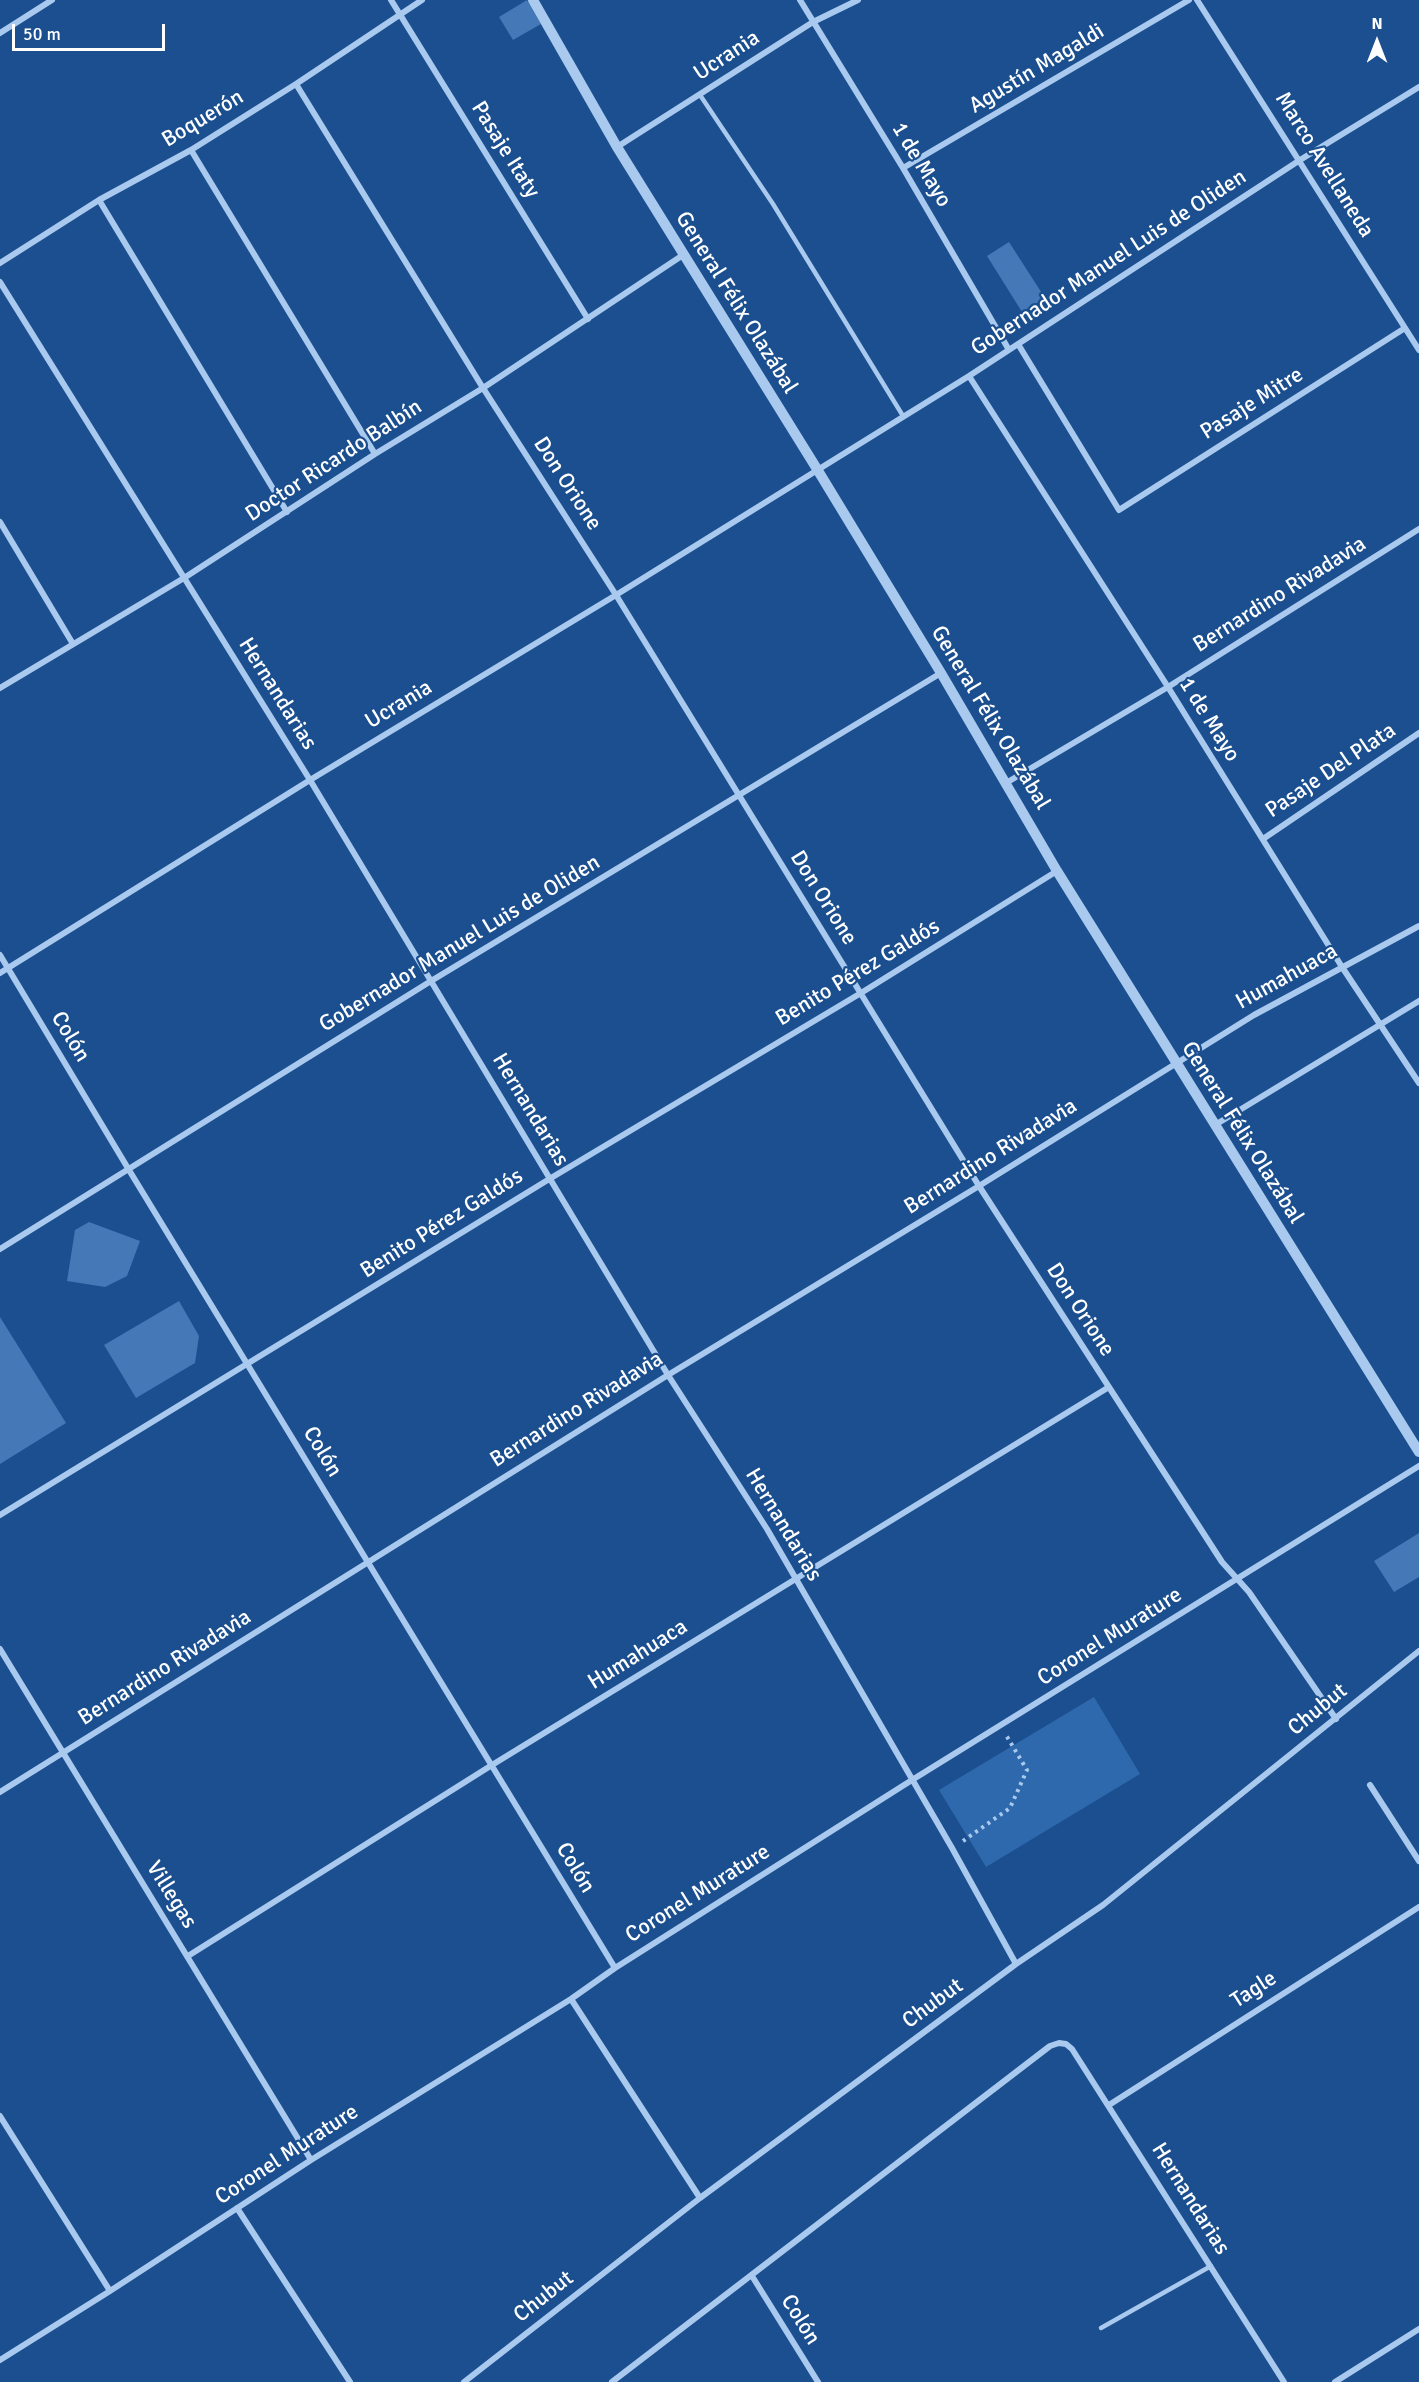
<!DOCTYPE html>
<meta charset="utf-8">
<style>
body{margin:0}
#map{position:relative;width:1419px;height:2382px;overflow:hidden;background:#1b4f8f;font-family:Signika,sans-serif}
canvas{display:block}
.north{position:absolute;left:1347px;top:12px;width:60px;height:60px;-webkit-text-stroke:4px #1b4f8f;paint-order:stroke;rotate:0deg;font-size:16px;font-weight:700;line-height:24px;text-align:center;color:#fff}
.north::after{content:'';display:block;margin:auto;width:21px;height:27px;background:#fff;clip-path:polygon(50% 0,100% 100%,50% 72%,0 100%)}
.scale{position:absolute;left:12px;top:24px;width:153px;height:27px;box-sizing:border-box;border:3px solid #fff;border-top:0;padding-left:8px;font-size:18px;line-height:21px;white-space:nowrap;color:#fff;-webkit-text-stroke:4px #1b4f8f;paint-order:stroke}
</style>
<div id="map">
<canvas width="1419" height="2382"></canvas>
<div class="north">N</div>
<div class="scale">50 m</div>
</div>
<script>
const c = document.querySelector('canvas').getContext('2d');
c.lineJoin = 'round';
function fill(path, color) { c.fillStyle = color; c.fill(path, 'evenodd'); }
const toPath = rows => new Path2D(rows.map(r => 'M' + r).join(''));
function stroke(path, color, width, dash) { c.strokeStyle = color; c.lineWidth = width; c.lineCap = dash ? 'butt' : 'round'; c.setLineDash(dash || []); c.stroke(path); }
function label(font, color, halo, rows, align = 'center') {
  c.font = font + ' Signika,sans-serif'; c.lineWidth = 4.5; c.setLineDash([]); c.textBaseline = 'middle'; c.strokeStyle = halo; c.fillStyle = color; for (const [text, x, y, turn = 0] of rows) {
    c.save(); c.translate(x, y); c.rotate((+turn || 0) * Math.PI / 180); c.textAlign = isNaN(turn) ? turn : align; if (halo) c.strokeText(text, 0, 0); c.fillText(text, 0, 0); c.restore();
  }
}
fill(toPath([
 [1094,1697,1140,1774,986,1867,939,1790]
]), '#2e69ad');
fill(toPath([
 [527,0,541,24,513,40,499,17],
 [1009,242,1045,298,1022,312,987,256],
 [89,1222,140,1241,127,1276,105,1287,67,1281,75,1230],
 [179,1301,199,1336,195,1363,136,1398,104,1345],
 [0,1317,66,1423,0,1464],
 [1419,1533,1419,1577,1394,1592,1374,1561]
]), '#4478b7');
stroke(toPath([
 [963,1841,1010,1808,1027,1770,1006,1735]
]), '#a9c9ee', 4, [3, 4.5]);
stroke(toPath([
 [700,95,773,204,903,416],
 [1101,2328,1211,2266]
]), '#a9c9ee', 4.5);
stroke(toPath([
 [391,0,588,319],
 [800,0,903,168,1009,350],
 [1197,0,1419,350],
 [0,33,52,0],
 [296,84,483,388,616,595,979,1186,1222,1562,1249,1592,1336,1719],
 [617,147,813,22,858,0],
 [191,150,375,454],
 [903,168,1189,0],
 [99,200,287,512],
 [0,263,99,200,191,150,296,84,422,0],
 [0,282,310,780,668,1375,767,1529,952,1848,1016,1964],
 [1018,344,1119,510,1405,328],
 [969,376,1168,687,1342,967,1419,1083],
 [0,522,73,644],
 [0,688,184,578,375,454,483,388,683,255],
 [1006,783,1168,687,1419,529],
 [1263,839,1419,733],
 [0,955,129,1170,615,1968],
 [0,973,310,780,616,595,969,376,1300,160,1419,87],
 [1215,1125,1419,1001],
 [0,1249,431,981,941,673],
 [0,1515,551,1178,861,993,1057,871],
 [0,1649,311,2160],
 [1370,1785,1419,1861],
 [0,1792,668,1375,979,1186,1254,1015,1419,926],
 [188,1956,492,1765,1109,1387],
 [571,1999,700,2198],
 [1109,2105,1419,1907],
 [0,2116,110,2291],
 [237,2208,350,2382],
 [752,2276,818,2382],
 [0,2360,110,2291,311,2160,571,1999,615,1968,912,1780,1419,1466],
 [464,2382,700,2198,1016,1964,1103,1905,1419,1651],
 [612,2382,1050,2046,1059,2043,1066,2044,1072,2049,1284,2382],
 [1335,2382,1419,2329]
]), '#a9c9ee', 6);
stroke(toPath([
 [533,0,617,147,817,469,941,673,1057,871,1419,1452]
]), '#a9c9ee', 10);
label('22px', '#fff', '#1b4f8f', [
 ["Ucrania",727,56,-33],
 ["Agustín Magaldi",1037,69,-31],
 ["Boquerón",203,119,-31],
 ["Pasaje Itaty",505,150,58],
 ["1 de Mayo",921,165,59],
 ["Marco Avellaneda",1324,165,58],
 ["Gobernador Manuel Luis de Oliden",1109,263,-33],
 ["General Félix Olazábal",736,303,58],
 ["Pasaje Mitre",1252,404,-32],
 ["Doctor Ricardo Balbín",334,461,-33],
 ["Don Orione",567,484,57],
 ["Bernardino Rivadavia",1280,595,-32],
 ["Hernandarias",277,694,58],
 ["Ucrania",399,705,-31],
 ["General Félix Olazábal",990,718,59],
 ["1 de Mayo",1209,720,58],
 ["Pasaje Del Plata",1331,771,-34],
 ["Don Orione",823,898,58],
 ["Gobernador Manuel Luis de Oliden",460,944,-31],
 ["Benito Pérez Galdós",858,973,-31],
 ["Humahuaca",1287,977,-29],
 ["Colón",70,1037,59],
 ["Hernandarias",530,1110,59],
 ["General Félix Olazábal",1242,1133,58],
 ["Bernardino Rivadavia",991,1157,-32],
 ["Benito Pérez Galdós",442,1224,-32],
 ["Don Orione",1080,1310,57],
 ["Bernardino Rivadavia",577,1410,-32],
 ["Colón",322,1452,59],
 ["Hernandarias",783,1525,59],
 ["Coronel Murature",1110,1637,-32],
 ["Humahuaca",638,1655,-32],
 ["Bernardino Rivadavia",165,1668,-32],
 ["Chubut",1318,1710,-39],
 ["Colón",575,1868,59],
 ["Coronel Murature",698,1894,-32],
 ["Villegas",171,1895,58],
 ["Tagle",1254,1990,-33],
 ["Chubut",933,2004,-36],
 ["Coronel Murature",287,2155,-33],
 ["Hernandarias",1190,2199,58],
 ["Chubut",544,2297,-38],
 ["Colón",800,2320,58]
]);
</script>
